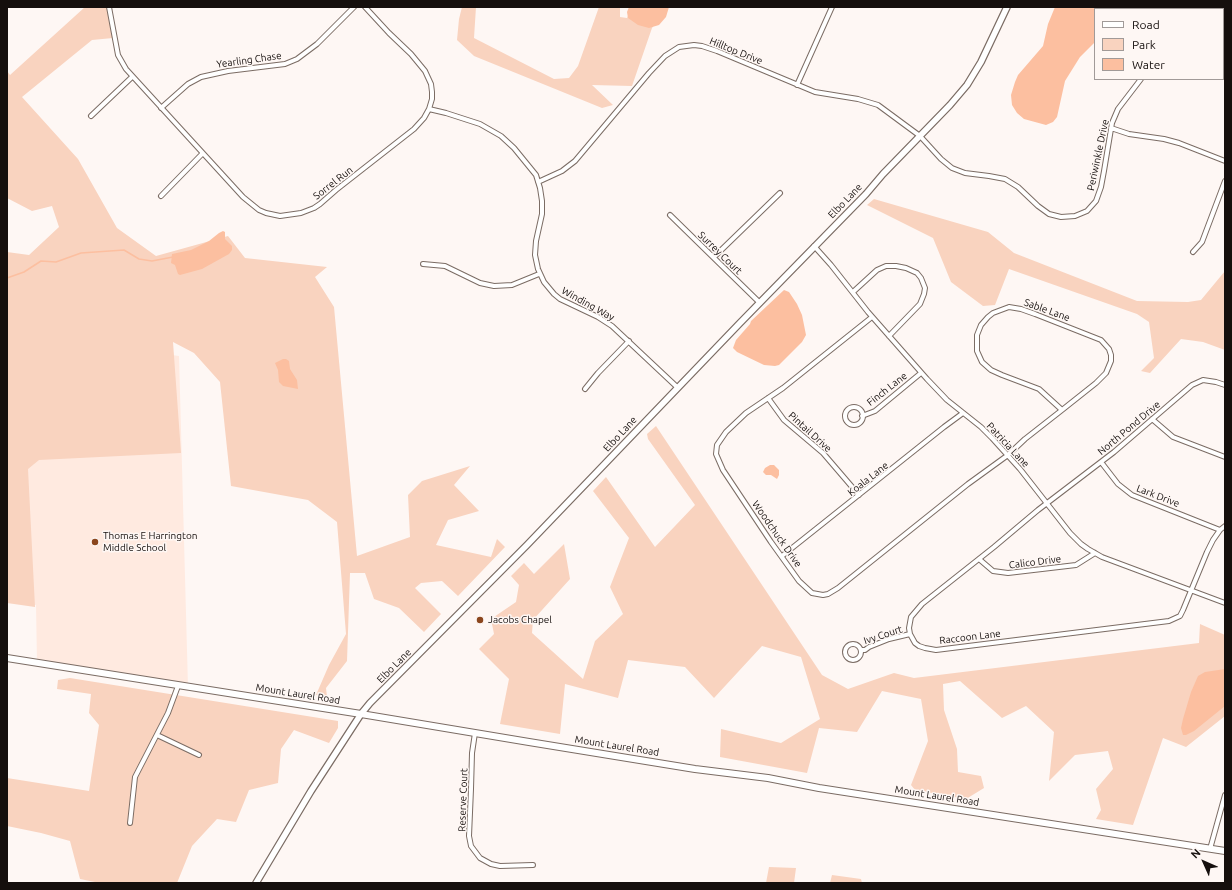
<!DOCTYPE html>
<style>
body{margin:0}
#map{position:relative;width:1232px;height:890px;overflow:hidden;background:#fef7f4;font-family:Ubuntu,sans-serif}
canvas{display:block}
.frame{position:absolute;inset:0;border:8px solid #150f0d;pointer-events:none}
.legend{position:absolute;left:1094px;top:8px;width:130px;height:72px;box-sizing:border-box;background:#fef7f4;border:1px solid #a19a98;margin:0;padding:5px 7px;list-style:none;font-size:12px;color:#150f0d}
.legend li{display:flex;align-items:center;gap:8px;height:20px}
.legend b{width:20px;border:1px solid #a19a98}
.north{position:absolute;left:1184px;top:842px;width:40px;height:40px;-webkit-text-stroke:3px #fef7f4;paint-order:stroke;rotate:315deg;font-size:11px;font-weight:700;line-height:16px;text-align:center;color:#150f0d}
.north::after{content:'';display:block;margin:auto;width:14px;height:18px;background:#150f0d;clip-path:polygon(50% 0,100% 100%,50% 72%,0 100%)}
</style>
<div id="map">
<canvas width="1232" height="890"></canvas>
<div class="frame"></div>
<ul class="legend">
<li><b style="height:5px;background:#fff"></b>Road</li>
<li><b style="height:11px;background:#f9d3bf"></b>Park</li>
<li><b style="height:11px;background:#fcbfa0"></b>Water</li>
</ul>
<div class="north">N</div>
</div>
<script>
const c = document.querySelector('canvas').getContext('2d');
c.lineJoin = 'round';
function fill(path, color) { c.fillStyle = color; c.fill(path, 'evenodd'); }
const toPath = rows => new Path2D(rows.map(r => 'M' + r).join(''));
function stroke(path, color, width, dash) { c.strokeStyle = color; c.lineWidth = width; c.lineCap = dash ? 'butt' : 'round'; c.setLineDash(dash || []); c.stroke(path); }
function label(font, color, halo, rows, align = 'center') {
  c.font = font + ' Ubuntu,sans-serif'; c.lineWidth = 3; c.setLineDash([]); c.textBaseline = 'middle'; c.strokeStyle = halo; c.fillStyle = color; for (const [text, x, y, turn = 0] of rows) {
    c.save(); c.translate(x, y); c.rotate((+turn || 0) * Math.PI / 180); c.textAlign = isNaN(turn) ? turn : align; if (halo) c.strokeText(text, 0, 0); c.fillText(text, 0, 0); c.restore();
  }
}
fill(toPath([
 [23,334,179,356,188,687,37,663,36,605,7,601]
]), '#ffeae0');
fill(toPath([
 [85,7,108,7,113,38,92,40,22,97,78,159,117,228,156,256,228,236,245,258,327,267,315,277,334,307,357,556,410,537,408,495,422,481,470,466,454,485,479,511,448,520,436,545,491,557,497,539,505,547,458,596,442,581,421,583,415,588,441,614,424,632,399,608,374,599,365,573,350,573,347,661,326,688,327,697,316,695,329,665,346,634,337,522,308,500,231,486,220,382,194,353,173,342,181,453,39,460,28,469,35,607,7,603,7,252,29,255,59,227,52,206,32,211,7,198,7,71,10,75],
 [462,7,476,7,474,38,554,79,569,78,578,66,599,7,620,7,620,17,627,18,632,7,667,7,652,28,632,86,592,85,613,105,602,108,474,56,457,40,459,19],
 [874,199,988,232,1014,253,1137,301,1188,302,1201,300,1225,271,1225,350,1203,342,1181,339,1150,373,1141,371,1154,358,1149,322,1137,314,1009,269,995,305,983,306,951,282,933,238,867,205],
 [656,426,822,675,848,689,894,673,914,678,1199,643,1200,624,1225,635,1225,716,1186,747,1163,738,1133,825,1096,819,1101,810,1096,789,1113,769,1108,751,1075,755,1049,781,1054,732,1026,706,1002,718,960,681,943,684,944,710,957,749,958,772,981,776,984,788,966,799,915,790,911,785,928,741,921,699,882,691,857,732,819,728,807,773,720,757,721,729,781,743,820,719,801,657,762,646,714,698,685,667,628,660,618,698,565,684,560,734,500,724,509,679,479,649,494,634,491,619,516,602,519,585,511,576,524,563,534,574,564,544,570,579,533,620,532,633,583,679,595,641,623,614,610,587,629,538,593,491,606,477,655,547,695,505,648,439,647,434],
 [70,678,338,721,338,728,329,743,294,730,281,749,278,783,249,790,236,822,217,819,192,846,177,883,100,883,80,879,70,841,41,833,7,826,7,778,89,791,99,725,89,713,91,694,57,689,58,680],
 [769,867,796,868,794,883,766,883],
 [832,875,861,879,862,883,830,883]
]), '#f9d3bf');
fill(toPath([
 [629,7,669,7,666,17,659,25,649,28,638,25,628,18,627,12],
 [1055,7,1108,7,1109,9,1095,9,1095,42,1080,57,1065,81,1057,117,1053,122,1046,125,1024,119,1017,113,1012,105,1011,95,1015,82,1018,75,1043,46,1048,24],
 [223,231,225,232,225,239,232,246,232,250,229,254,202,269,180,275,178,274,175,265,171,263,172,254,191,250,209,241,219,233],
 [784,290,789,292,797,304,802,315,806,335,802,342,779,365,775,366,764,365,737,352,733,348,736,340,750,324,751,321],
 [283,359,286,359,289,361,290,369,297,380,298,389,283,386,279,382,278,370,275,363],
 [770,465,774,465,779,470,779,475,777,479,771,475,766,475,763,472,765,468],
 [1225,669,1225,706,1194,731,1186,735,1183,735,1181,728,1183,719,1191,692,1198,676,1205,672]
]), '#fcbfa0');
stroke(toPath([
 [7,278,24,272,41,261,56,262,81,253,124,250,139,259,152,261,173,257]
]), '#fcbfa0', 1.5);
const minor = toPath([
 [109,7,118,55,126,69,243,197,259,210,266,213,280,216,301,213,314,208,320,204,336,190,414,129,424,118,429,109,432,99,432,92,431,84,425,71,411,54,389,33,365,7],
 [1177,9,1178,7],
 [797,85,832,7],
 [161,108,188,84,201,77,228,71,285,64,297,59,317,44,354,7],
 [429,109,446,113,480,124,501,136,514,148,536,175,540,188,542,201,542,214,536,241,535,255,538,269,544,282,554,294,560,299,598,317,612,326,677,387],
 [91,116,132,77],
 [1111,128,1129,134,1164,139,1179,143,1225,161],
 [538,182,562,171,575,161,649,73,665,56,679,47,694,45,702,46,717,51,815,92,858,99,878,105,920,136,941,159,952,168,965,173,989,176,1005,179,1018,187,1038,206,1049,214,1061,217,1075,216,1087,211,1096,201,1101,187,1104,171,1112,123,1118,109,1141,79],
 [161,196,202,154],
 [670,215,760,303],
 [814,246,831,265,868,312,927,379,947,400,981,427,992,438,1020,469,1070,533,1081,544,1088,549,1102,557,1225,603],
 [1193,252,1202,242,1225,181],
 [714,257,780,193],
 [423,264,445,266,480,283,494,286,512,285,539,274],
 [853,292,877,270,886,266,896,266,906,268,917,273,921,278,925,288,924,294,920,304,889,336],
 [1009,307,1021,309,1035,314,1101,340,1109,349,1111,355,1111,361,1106,373,1096,383,1062,410,1039,389,1002,375,991,370,982,362,977,351,977,335,981,325,988,317,993,313,1009,307],
 [872,317,783,388,746,413,726,432,717,445,716,454,723,470,771,542,799,581,812,593,823,595,828,594,838,588,968,484,1008,455,1025,439,1062,410],
 [1225,385,1216,382,1203,380,1192,385,1114,452,1038,510,994,547,922,604,911,617,909,628,910,634,915,643,919,646,925,648,936,650,1169,621,1180,616,1183,610,1207,552,1213,540,1220,530,1225,526],
 [585,389,598,373,629,341],
 [768,398,784,420,823,453,859,495],
 '845 416a9 9 0 1 1 18 0a9 9 0 1 1-18 0Z',
 [862,416,875,411,921,373],
 [1152,419,1173,437,1225,457],
 [1101,462,1118,484,1132,495,1220,530],
 [782,556,944,427,963,413],
 [979,559,993,571,1008,573,1076,565,1095,553],
 '845 652a8 8 0 1 1 16 0a8 8 0 1 1-16 0Z',
 [861,650,865,650,869,647,889,639,910,634],
 [475,733,472,753,471,789,469,836,471,846,480,858,491,864,500,866,533,865],
 [157,735,199,755],
 [130,823,135,777,168,713,178,686],
 [1210,849,1225,795]
]);
const tertiary = toPath([
 [256,883,311,791,361,714,370,703,527,545,739,324,866,194,883,174,950,105,967,85,981,62,1007,7]
]);
const secondary = toPath([
 [7,658,361,714,529,742,695,769,768,778,819,788,1225,851]
]);
stroke(minor, '#7b6c64', 6);
stroke(tertiary, '#7b6c64', 8);
stroke(secondary, '#7b6c64', 8);
stroke(minor, '#fff', 4);
stroke(tertiary, '#fff', 5.5);
stroke(secondary, '#fff', 6);
for (const [x, y, r, color] of [
 [95,542,4,"#8b461d"],
 [480,620,4,"#8b461d"]
]) { const dot = new Path2D(); dot.arc(x, y, r, 0, 2 * Math.PI); c.fillStyle = color; c.fill(dot); stroke(dot, '#fef7f4', 1.5); }
label('10px', '#150f0d', '#fef7f4', [
 ["Hilltop Drive",736,51,22],
 ["Yearling Chase",249,60,-8],
 ["Periwinkle Drive",1098,155,-78],
 ["Sorrel Run",333,183,-38],
 ["Elbo Lane",845,201,-46],
 ["Surrey Court",720,253,44],
 ["Winding Way",588,304,29],
 ["Sable Lane",1047,310,20],
 ["Finch Lane",887,389,-38],
 ["North Pond Drive",1129,428,-40],
 ["Pintail Drive",810,432,42],
 ["Elbo Lane",620,434,-47],
 ["Patricia Lane",1008,445,47],
 ["Koala Lane",868,479,-38],
 ["Lark Drive",1158,496,21],
 ["Woodchuck Drive",777,534,55],
 ["Calico Drive",1035,562,-7],
 ["Ivy Court",883,635,-18],
 ["Raccoon Lane",970,637,-7],
 ["Elbo Lane",394,666,-45],
 ["Mount Laurel Road",298,694,9],
 ["Mount Laurel Road",617,746,9],
 ["Mount Laurel Road",937,796,9],
 ["Reserve Court",463,800,-88]
]);
label('10px', '#150f0d', '#fef7f4', [
 ["Thomas E Harrington",103,536],
 ["Middle School",103,548],
 ["Jacobs Chapel",488,620]
], 'left');
</script>
